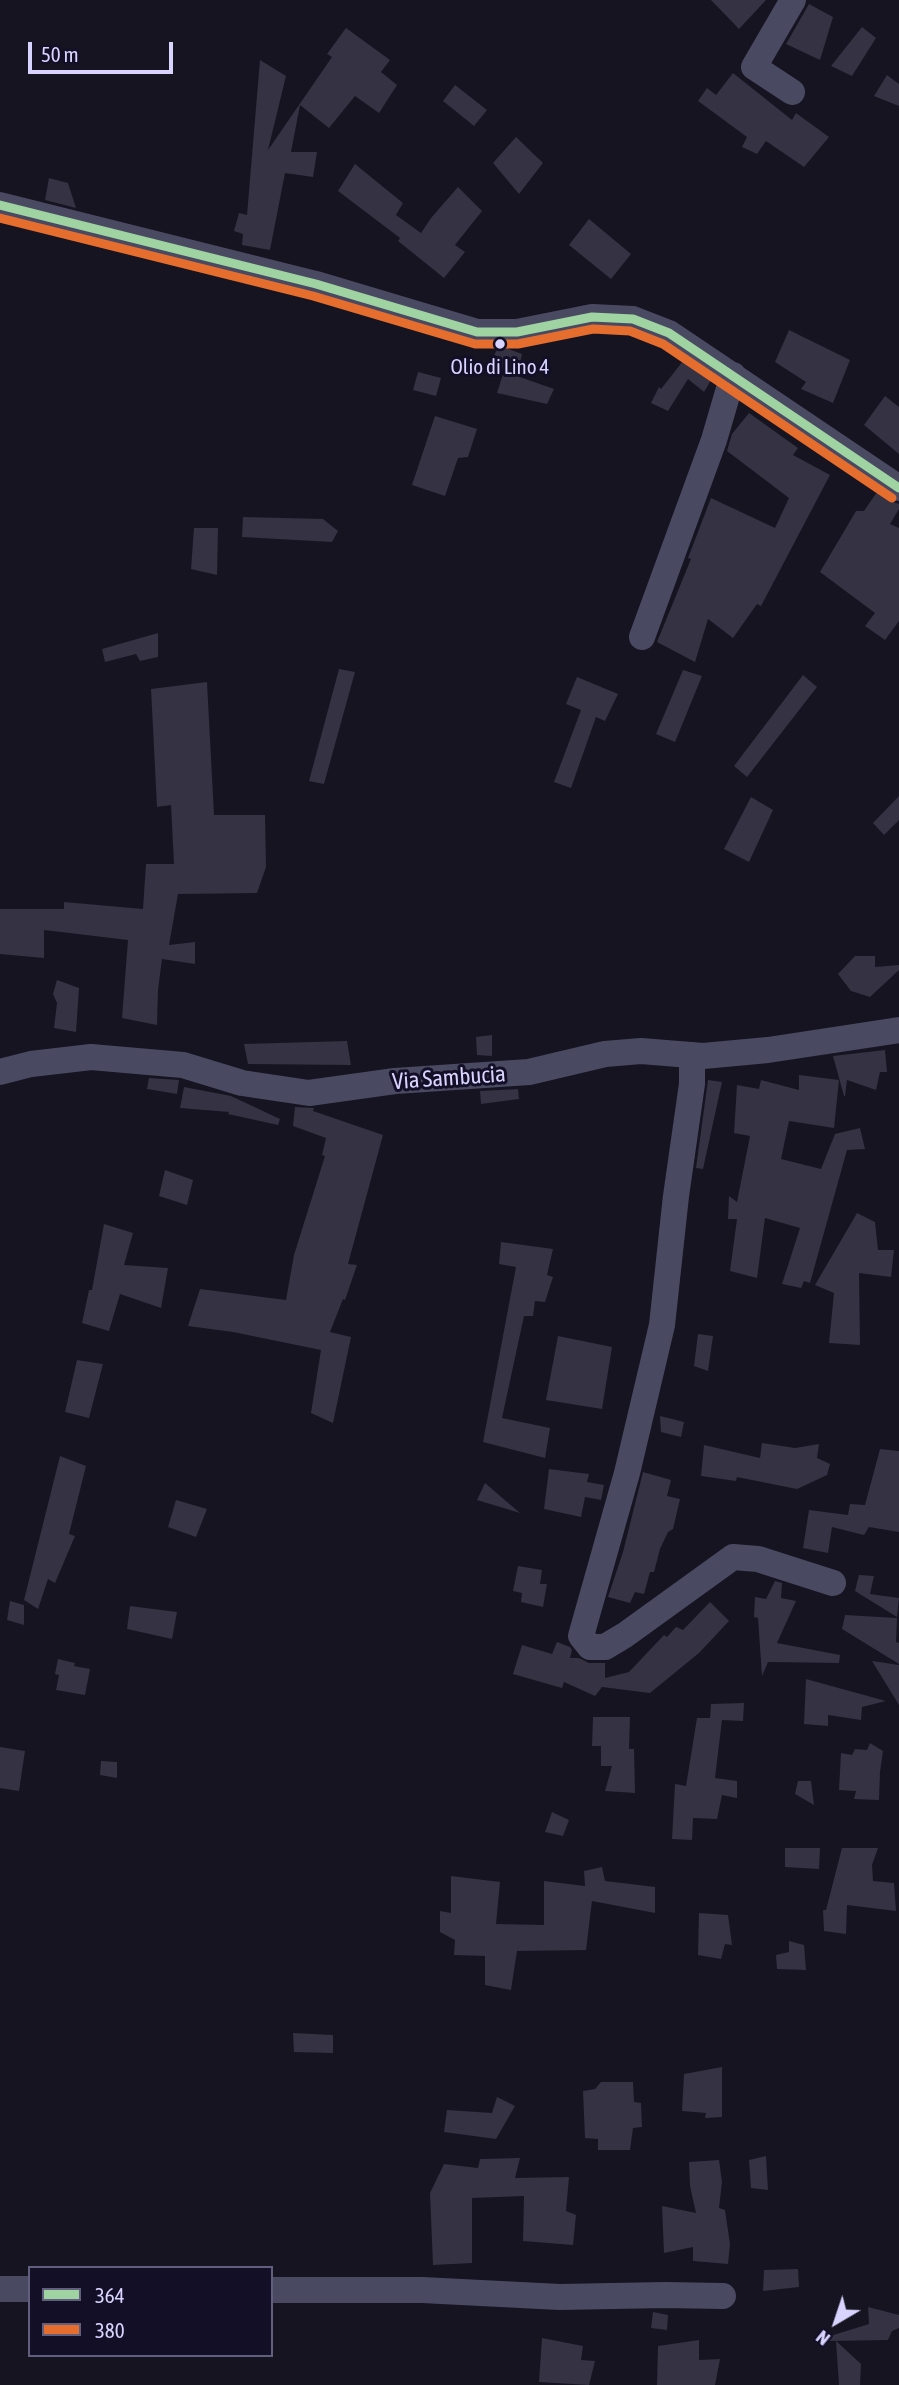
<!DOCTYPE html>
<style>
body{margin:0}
#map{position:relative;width:899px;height:2385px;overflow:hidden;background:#161421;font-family:"Asap Condensed",sans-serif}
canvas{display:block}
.legend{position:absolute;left:28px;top:2266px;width:245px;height:91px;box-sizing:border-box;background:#130f26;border:2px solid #625e7d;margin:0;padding:9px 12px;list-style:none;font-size:21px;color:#d9d4ff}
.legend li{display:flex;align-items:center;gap:14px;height:35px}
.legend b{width:35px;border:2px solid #625e7d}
.north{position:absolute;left:801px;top:2287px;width:70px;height:70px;-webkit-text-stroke:5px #130f26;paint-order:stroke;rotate:219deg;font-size:19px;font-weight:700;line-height:28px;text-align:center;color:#d9d4ff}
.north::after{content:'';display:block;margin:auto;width:24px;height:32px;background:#d9d4ff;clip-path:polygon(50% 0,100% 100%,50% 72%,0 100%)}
.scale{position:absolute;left:28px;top:42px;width:145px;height:32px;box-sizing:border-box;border:4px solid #d9d4ff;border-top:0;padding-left:9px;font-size:21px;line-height:24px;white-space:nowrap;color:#d9d4ff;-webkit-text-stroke:5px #130f26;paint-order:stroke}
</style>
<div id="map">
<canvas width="899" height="2385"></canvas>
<ul class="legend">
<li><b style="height:9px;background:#a0d3a2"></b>364</li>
<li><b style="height:9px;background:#e56d2e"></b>380</li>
</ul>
<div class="north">N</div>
<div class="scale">50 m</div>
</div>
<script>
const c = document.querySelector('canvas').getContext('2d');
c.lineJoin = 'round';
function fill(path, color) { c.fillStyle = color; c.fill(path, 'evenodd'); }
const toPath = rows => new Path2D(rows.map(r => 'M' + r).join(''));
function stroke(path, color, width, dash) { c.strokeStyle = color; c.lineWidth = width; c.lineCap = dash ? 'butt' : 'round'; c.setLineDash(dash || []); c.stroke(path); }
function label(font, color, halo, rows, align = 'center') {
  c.font = font + ' "Asap Condensed",sans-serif'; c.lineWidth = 6; c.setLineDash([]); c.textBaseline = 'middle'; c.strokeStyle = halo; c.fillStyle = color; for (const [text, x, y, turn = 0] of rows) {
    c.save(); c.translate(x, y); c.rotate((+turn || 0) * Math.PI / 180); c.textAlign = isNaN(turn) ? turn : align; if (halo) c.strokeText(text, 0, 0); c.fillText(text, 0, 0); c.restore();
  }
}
fill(toPath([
 [711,0,766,0,739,29],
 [809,4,833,17,820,60,786,44],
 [862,27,876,38,852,76,831,66],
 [346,28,390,60,381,72,397,85,379,113,355,96,329,128,300,105,291,152,317,152,313,177,285,173,270,250,242,245,243,234,234,231,239,213,247,215,260,60,286,76,268,150,332,57,327,54],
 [733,73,792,120,796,113,829,137,804,167,766,141,757,154,742,147,747,137,698,101,707,88,716,95],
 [887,75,899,84,899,106,874,96],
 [455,85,487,110,474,126,443,101],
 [516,137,543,163,519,194,493,163],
 [355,164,403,203,396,215,421,233,431,218,458,187,482,211,455,245,465,252,444,278,398,241,400,238,338,191],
 [49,178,68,183,76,208,45,200],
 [589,219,631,254,611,279,569,245],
 [789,330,850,360,833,403,801,389,806,382,775,362],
 [498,348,506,348,522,354,517,376,554,389,547,404,497,393,504,371,507,372,492,359],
 [683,361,711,380,704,392,688,379,668,411,651,403,659,387,661,389],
 [418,372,441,378,436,396,413,390],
 [885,396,899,407,899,454,864,425],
 [749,413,798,448,793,455,830,475,761,606,757,604,733,638,708,619,695,662,657,642,691,559,688,558,711,498,775,528,789,498,727,451,732,434],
 [435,416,477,429,468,457,458,458,445,496,412,485],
 [877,492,890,501,899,504,899,509,890,524,899,528,899,621,885,640,865,626,875,613,820,572,856,511,864,511],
 [243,517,323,519,338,531,332,542,242,537],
 [194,528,218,528,217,575,191,569],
 [158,633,158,657,140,661,136,654,105,662,102,649],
 [339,669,355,672,324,784,309,781],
 [683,670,702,676,675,742,656,734],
 [803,675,817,687,747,777,734,766],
 [577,677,618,694,605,721,596,717,571,788,554,782,581,710,566,704],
 [207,682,214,815,265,815,266,867,257,893,178,894,169,945,195,942,195,964,162,959,158,990,157,1025,122,1018,128,940,44,930,44,958,0,954,0,909,64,909,64,902,143,909,146,864,174,864,171,805,157,807,151,689],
 [899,796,899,820,884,835,873,823],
 [751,797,773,810,749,862,724,849],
 [855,956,875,956,875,967,899,965,899,970,870,997,851,991,838,974],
 [57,980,79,988,76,1032,54,1028,57,1003,53,994],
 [492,1035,492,1056,477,1055,476,1037],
 [347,1041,351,1065,248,1064,244,1044],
 [885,1050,887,1072,880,1072,876,1090,847,1080,845,1096,844,1096,833,1056],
 [799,1075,839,1080,834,1128,789,1121,781,1159,821,1169,835,1134,860,1128,865,1149,847,1150,810,1283,804,1281,801,1288,782,1284,800,1228,765,1218,757,1278,730,1271,737,1219,728,1219,729,1196,737,1202,750,1136,734,1133,737,1085,759,1089,761,1080,799,1090],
 [149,1078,179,1080,177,1094,147,1089],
 [708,1080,722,1082,703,1169,696,1168],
 [184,1087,231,1096,280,1119,278,1125,228,1114,229,1112,180,1108],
 [518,1089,519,1099,481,1104,480,1091],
 [295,1107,314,1108,313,1111,383,1135,348,1264,357,1265,345,1300,343,1299,330,1332,351,1337,333,1423,311,1413,321,1350,233,1332,188,1326,200,1289,286,1300,294,1255,325,1156,322,1155,326,1138,293,1126],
 [165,1170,193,1180,187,1205,159,1196],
 [857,1213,875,1222,878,1250,894,1250,891,1277,859,1273,860,1345,829,1343,834,1293,815,1285],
 [104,1224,133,1233,124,1265,168,1268,161,1308,120,1294,109,1331,82,1323,89,1290,92,1290],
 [501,1242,553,1249,547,1275,553,1277,545,1302,535,1301,533,1316,524,1316,502,1418,550,1428,545,1458,483,1442,516,1267,499,1264],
 [698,1334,713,1336,708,1371,694,1366],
 [558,1336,612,1347,602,1409,546,1400],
 [77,1360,103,1364,89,1418,65,1412],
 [660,1416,684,1422,681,1437,661,1432],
 [762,1443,795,1448,819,1444,817,1458,830,1464,827,1475,797,1489,737,1477,736,1481,701,1476,704,1445,760,1458],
 [880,1449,899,1451,899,1532,869,1527,864,1535,832,1527,828,1553,803,1548,809,1510,848,1515,850,1504,865,1505],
 [60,1456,86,1466,69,1534,75,1536,55,1583,48,1579,38,1609,24,1600],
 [549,1469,589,1474,587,1482,604,1485,601,1500,585,1497,581,1517,544,1509],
 [643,1472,671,1480,667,1496,680,1499,673,1529,668,1532,660,1549,654,1572,650,1572,644,1594,635,1592,630,1603,608,1597,623,1552],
 [485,1483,520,1513,477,1500],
 [176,1500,207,1509,196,1537,168,1527],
 [518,1566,542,1570,540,1584,547,1584,543,1607,521,1602,522,1593,513,1591],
 [859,1575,874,1576,870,1594,899,1598,897,1617,855,1591],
 [775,1581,782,1583,781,1598,796,1601,777,1643,840,1655,839,1663,768,1662,762,1676,758,1618,754,1617,755,1597,766,1599],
 [10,1601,24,1605,24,1625,7,1620],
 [710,1602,729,1621,699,1653,650,1693,602,1687,595,1696,564,1682,562,1688,513,1674,522,1645,552,1654,557,1642,570,1647,572,1650,570,1658,579,1658,589,1663,605,1663,605,1678,629,1672,664,1635,667,1637,676,1627,683,1630],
 [130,1606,177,1612,172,1639,127,1629],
 [845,1615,897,1618,896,1642,899,1643,899,1664,842,1629],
 [58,1659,75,1663,74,1666,90,1669,85,1695,56,1690,59,1675,55,1674],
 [872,1661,899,1665,899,1705],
 [806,1679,886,1701,862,1707,861,1720,828,1715,828,1726,804,1724],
 [744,1703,743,1721,722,1720,715,1778,737,1781,737,1798,722,1795,717,1819,693,1818,692,1840,672,1839,675,1784,686,1786,697,1718,710,1718,711,1704],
 [593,1717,630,1717,629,1749,634,1749,635,1793,605,1791,612,1766,601,1766,601,1746,592,1746],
 [870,1743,883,1751,880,1772,879,1800,854,1799,856,1791,839,1790,841,1753,852,1755,855,1749,867,1750],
 [0,1747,25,1751,19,1791,0,1788],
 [101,1761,117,1762,117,1778,100,1775],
 [798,1781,811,1781,814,1805,795,1794],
 [552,1812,569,1820,563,1836,545,1832],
 [785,1848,820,1848,819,1869,785,1867],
 [842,1848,878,1848,872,1865,873,1881,894,1883,896,1911,847,1905,846,1934,824,1931,823,1910,826,1910],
 [602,1867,605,1881,655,1887,655,1913,592,1901,586,1950,517,1951,511,1990,485,1985,485,1956,454,1955,455,1940,440,1932,440,1911,451,1913,451,1876,500,1882,496,1924,544,1925,544,1881,585,1886,584,1871],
 [699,1913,728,1915,732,1945,725,1944,721,1959,698,1955],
 [789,1941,804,1945,806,1970,777,1969,776,1955,789,1952],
 [293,2033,333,2035,333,2053,294,2052],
 [722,2067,722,2117,705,2118,706,2113,682,2111,684,2074],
 [601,2082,633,2082,634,2102,641,2103,642,2127,633,2128,630,2150,598,2150,598,2139,585,2138,583,2091,595,2089],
 [497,2097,515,2106,496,2139,444,2132,447,2110,492,2113],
 [766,2156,768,2190,751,2188,749,2160],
 [520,2158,515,2178,569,2177,566,2211,576,2215,573,2245,523,2241,524,2196,472,2198,472,2263,433,2265,430,2193,444,2164,478,2168,480,2159],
 [719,2160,722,2182,719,2208,725,2210,730,2244,728,2264,693,2261,693,2247,664,2253,662,2206,696,2213,690,2186,689,2162],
 [798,2269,799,2287,763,2291,764,2270],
 [868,2307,899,2315,899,2328,892,2331,888,2340,828,2341,827,2337,869,2324],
 [653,2312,668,2315,667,2330,651,2328],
 [542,2338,583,2346,581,2360,595,2361,589,2385,539,2382],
 [699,2340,699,2360,720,2359,715,2385,657,2385,658,2346],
 [836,2341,861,2364,860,2385,839,2385]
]), '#343243');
stroke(toPath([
 [792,92,754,67,793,0],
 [0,205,316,284,477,332,517,332,592,317,633,319,669,333,899,488],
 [642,637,714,440,733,375],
 [692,1055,692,1084,676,1196,662,1325,627,1473,581,1636,590,1647,605,1647,625,1635,733,1557,758,1559,833,1583],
 [0,1072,31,1064,91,1057,183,1065,242,1083,309,1093,395,1081,529,1072,605,1054,641,1051,703,1056,768,1050,899,1030],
 [0,2289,30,2289],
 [271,2290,422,2290,560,2297,665,2295,723,2296]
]), '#4a4962', 26);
stroke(toPath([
 [0,205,316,284,477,332,517,332,592,317,633,319,669,333,899,488]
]), '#a0d3a2', 9);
stroke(toPath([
 [0,218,313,296,475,344,518,344,593,329,630,331,663,344,892,498]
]), '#e56d2e', 9);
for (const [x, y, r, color] of [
 [500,344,6,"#d9d4ff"]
]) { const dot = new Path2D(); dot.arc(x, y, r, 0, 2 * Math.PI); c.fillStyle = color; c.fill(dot); stroke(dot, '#130f26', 2.5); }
label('21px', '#d9d4ff', '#130f26', [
 ["Olio di Lino 4",500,367]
]);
label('23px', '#d9d4ff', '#130f26', [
 ["Via Sambucia",449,1078,-4]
]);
</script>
